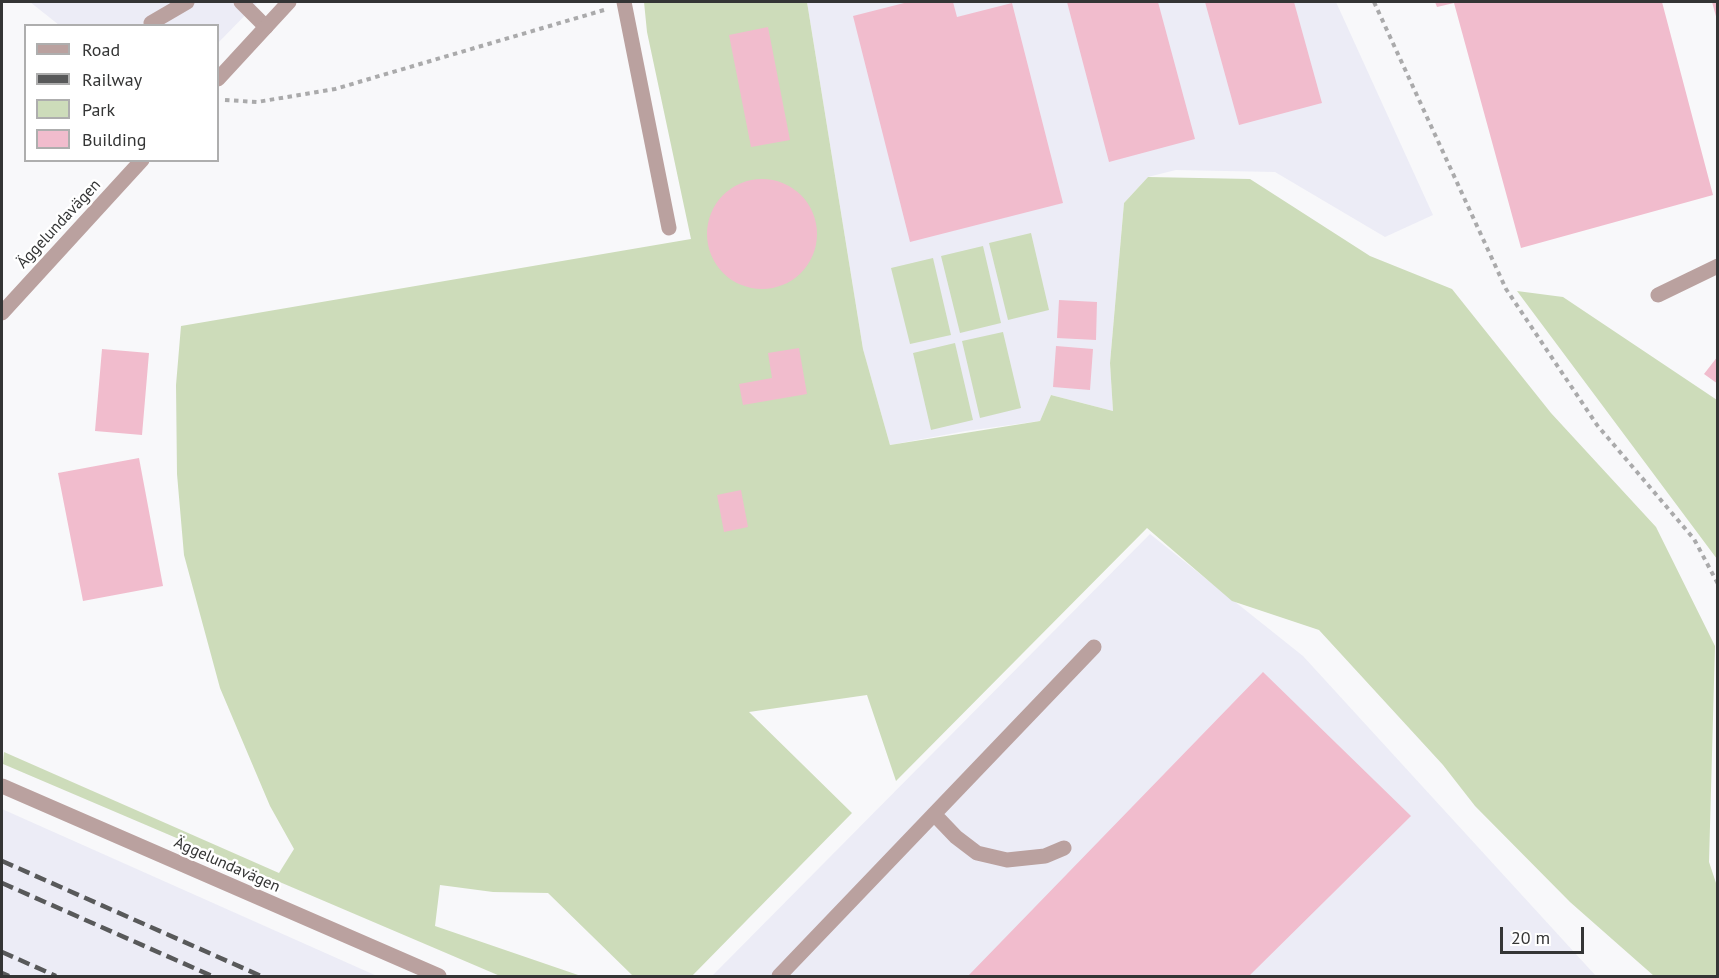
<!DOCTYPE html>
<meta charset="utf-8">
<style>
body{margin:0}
#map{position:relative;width:1719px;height:978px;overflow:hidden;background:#f8f8fa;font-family:"PT Sans",sans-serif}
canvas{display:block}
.frame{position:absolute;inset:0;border:3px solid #343535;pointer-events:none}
.legend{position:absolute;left:24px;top:24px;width:195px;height:138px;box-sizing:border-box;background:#fff;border:2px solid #aeaeae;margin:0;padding:8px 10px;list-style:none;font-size:18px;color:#343535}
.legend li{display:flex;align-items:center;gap:12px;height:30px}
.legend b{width:30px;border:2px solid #aeaeae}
.scale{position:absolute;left:1500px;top:927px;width:84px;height:27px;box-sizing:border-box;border:3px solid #343535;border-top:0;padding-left:8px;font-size:18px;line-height:21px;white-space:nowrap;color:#343535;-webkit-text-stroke:4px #fff;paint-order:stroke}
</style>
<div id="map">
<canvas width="1719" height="978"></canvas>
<div class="frame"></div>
<ul class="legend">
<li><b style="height:8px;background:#baa19f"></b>Road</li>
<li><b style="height:8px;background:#58595a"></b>Railway</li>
<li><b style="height:16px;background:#cddcba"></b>Park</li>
<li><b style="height:16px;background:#f1bccd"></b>Building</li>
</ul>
<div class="scale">20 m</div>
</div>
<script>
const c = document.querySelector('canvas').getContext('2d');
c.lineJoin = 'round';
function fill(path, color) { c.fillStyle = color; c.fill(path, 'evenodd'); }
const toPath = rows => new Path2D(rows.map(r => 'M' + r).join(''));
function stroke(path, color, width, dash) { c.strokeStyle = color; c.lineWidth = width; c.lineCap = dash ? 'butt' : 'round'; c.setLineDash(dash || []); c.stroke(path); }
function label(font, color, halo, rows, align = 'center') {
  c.font = font + ' "PT Sans",sans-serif'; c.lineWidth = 5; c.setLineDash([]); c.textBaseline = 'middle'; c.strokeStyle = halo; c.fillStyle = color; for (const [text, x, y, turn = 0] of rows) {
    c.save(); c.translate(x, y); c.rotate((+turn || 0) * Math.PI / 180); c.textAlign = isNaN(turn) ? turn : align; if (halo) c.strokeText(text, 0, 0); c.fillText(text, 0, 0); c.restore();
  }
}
fill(toPath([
 [30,2,258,2,218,43,218,26,59,25],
 [807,2,1336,2,1433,215,1385,237,1275,172,1176,170,1148,177,1124,203,1110,363,1113,411,1051,395,1040,421,966,431,890,445,863,349],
 [1150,534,1303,656,1596,976,712,976],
 [2,809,377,976,2,976]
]), '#ececf6');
fill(toPath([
 [644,2,807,2,863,349,890,445,1040,421,1051,395,1113,411,1110,363,1124,203,1148,177,1250,179,1370,256,1452,289,1551,413,1656,527,1715,646,1709,862,1717,886,1717,976,1654,976,1570,902,1475,806,1443,765,1319,630,1232,601,1147,528,896,781,867,695,749,712,852,813,692,976,633,976,548,893,493,892,440,885,435,926,581,976,500,976,3,764,4,752,279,873,294,849,270,806,220,688,184,555,177,474,176,385,181,326,691,239,647,32],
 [1031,233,1049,310,1008,320,989,243],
 [983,246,1001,323,960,333,941,256],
 [933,258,951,335,910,344,891,268],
 [1517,291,1563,297,1717,400,1717,559],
 [1003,332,1021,408,980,418,962,341],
 [955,343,973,420,931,430,913,353]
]), '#cddcba');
fill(toPath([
 [908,2,953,2,957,17,1012,3,1063,203,910,242,853,16],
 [1067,2,1158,2,1195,139,1109,162],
 [1205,2,1294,2,1322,103,1239,125],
 [1435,2,1662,2,1713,195,1521,248,1454,3,1437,7],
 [1712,2,1718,2,1718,20,1717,20],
 [768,27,790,140,751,147,729,35],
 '707 234a55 55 0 1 1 110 0a55 55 0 1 1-110 0Z',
 [1059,300,1097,302,1096,340,1057,338],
 [1056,346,1093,349,1090,390,1053,387],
 [799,348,807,394,743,405,739,384,772,378,768,353],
 [102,349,149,353,142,435,95,431],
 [1718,356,1718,384,1704,374],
 [139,458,163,586,83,601,58,473],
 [741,490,748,527,724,532,717,495],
 [1263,672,1411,816,1249,976,968,976]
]), '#f1bccd');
stroke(toPath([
 [1374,2,1506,289,1597,425,1694,539,1718,584],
 [225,100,257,102,335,89,604,10]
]), '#aaaaab', 4, [4.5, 4.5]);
stroke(toPath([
 [241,2,266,27],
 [624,2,669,228],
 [151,23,187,2],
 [1658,295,1718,266],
 [934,814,956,837,977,853,1007,860,1045,856,1064,848],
 [779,976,1094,647]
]), '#baa19f', 15);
stroke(toPath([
 [218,79,289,2],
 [2,313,142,160],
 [2,786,439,976]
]), '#baa19f', 15);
stroke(toPath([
 [2,861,261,976],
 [2,883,212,976],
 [2,952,56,976],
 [2,973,9,976]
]), '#58595a', 4.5, [12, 6]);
label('16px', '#343535', '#fff', [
 ["Äggelundavägen",59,224,-47],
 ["Äggelundavägen",227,865,24]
]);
</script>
